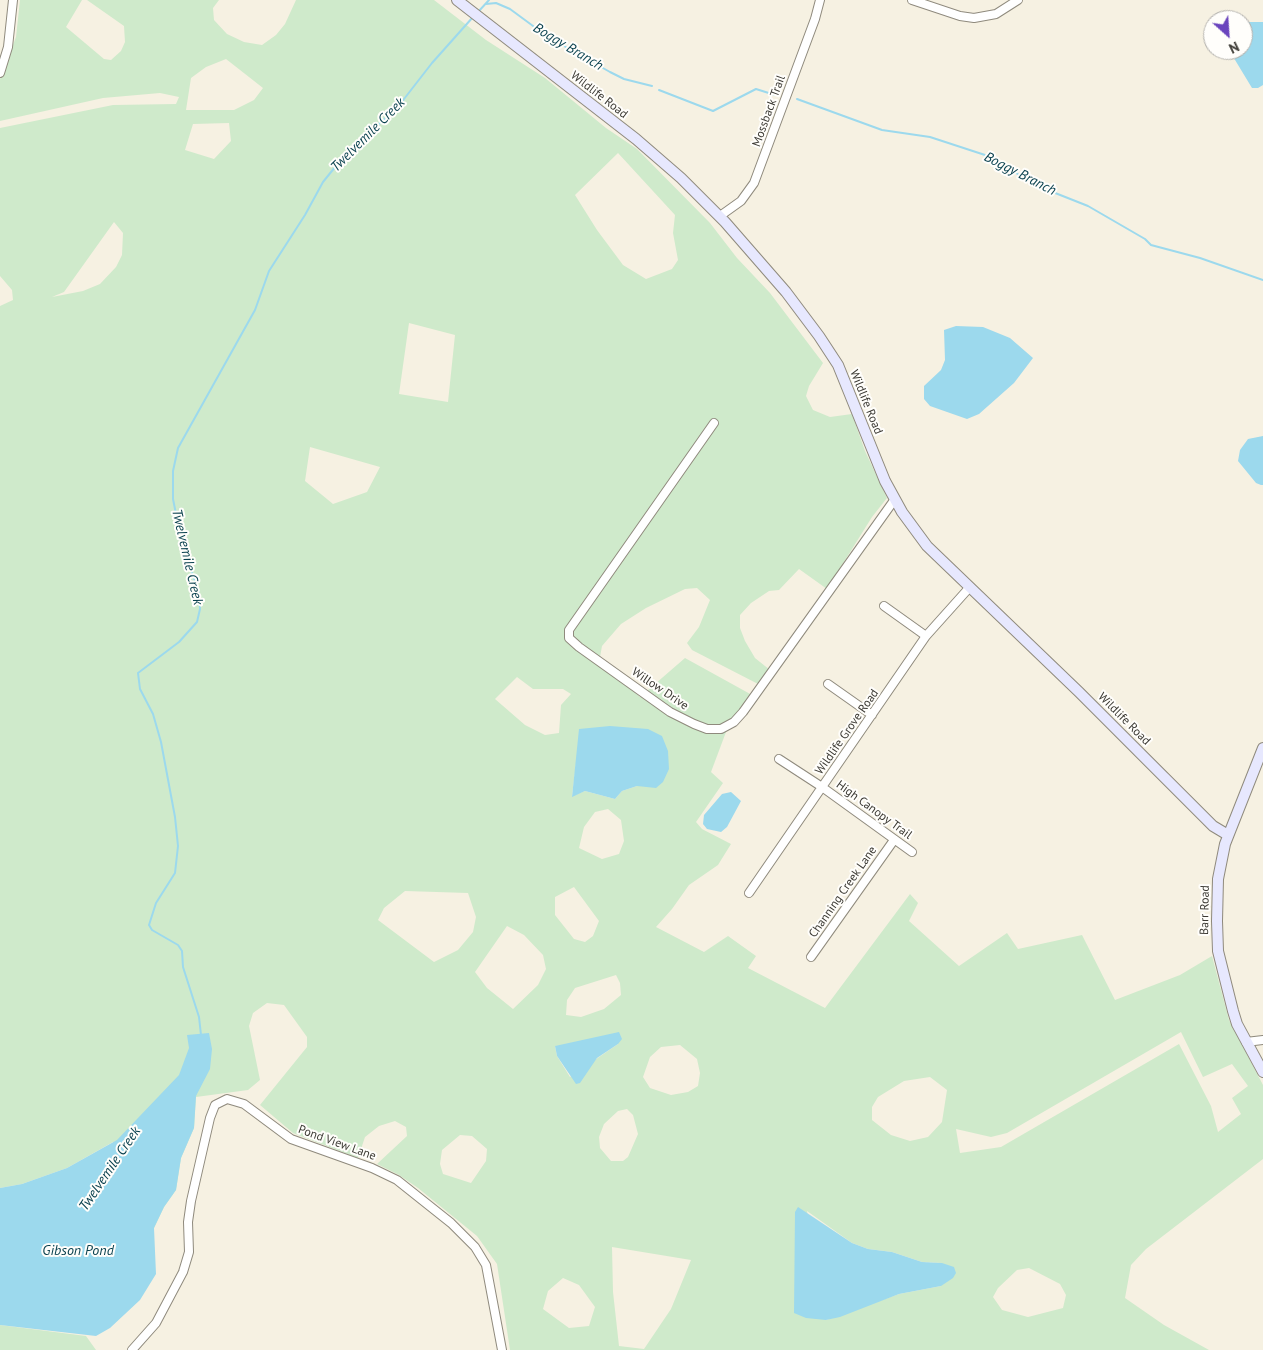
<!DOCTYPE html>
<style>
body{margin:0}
#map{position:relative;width:1263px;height:1350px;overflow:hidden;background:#f6f1e2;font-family:"PT Sans",sans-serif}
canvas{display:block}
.north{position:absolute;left:1203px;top:10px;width:50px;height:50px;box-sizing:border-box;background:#fffefb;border:1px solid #b1afab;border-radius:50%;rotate:154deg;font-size:14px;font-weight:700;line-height:20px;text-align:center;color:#3b3933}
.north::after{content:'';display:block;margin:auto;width:18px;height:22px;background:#6a44bd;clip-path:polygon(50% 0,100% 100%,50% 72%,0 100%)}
</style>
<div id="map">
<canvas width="1263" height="1350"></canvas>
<div class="north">N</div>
</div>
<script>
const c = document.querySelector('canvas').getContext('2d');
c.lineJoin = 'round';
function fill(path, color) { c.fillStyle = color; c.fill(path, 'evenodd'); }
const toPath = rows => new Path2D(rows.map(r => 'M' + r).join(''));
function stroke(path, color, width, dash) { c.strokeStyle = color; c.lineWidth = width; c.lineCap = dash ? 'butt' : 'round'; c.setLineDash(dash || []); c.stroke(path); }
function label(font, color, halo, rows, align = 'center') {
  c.font = font + ' "PT Sans",sans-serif'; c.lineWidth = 4; c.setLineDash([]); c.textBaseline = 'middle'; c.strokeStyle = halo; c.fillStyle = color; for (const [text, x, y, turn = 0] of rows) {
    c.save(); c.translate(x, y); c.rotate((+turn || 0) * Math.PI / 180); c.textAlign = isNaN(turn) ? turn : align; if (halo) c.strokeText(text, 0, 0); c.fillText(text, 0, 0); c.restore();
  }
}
fill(toPath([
 [20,0,82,0,66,27,104,59,111,60,121,51,125,42,124,26,87,0,219,0,213,8,214,20,227,34,244,42,262,45,276,35,285,24,296,0,434,0,486,40,545,78,606,128,637,149,710,223,737,258,770,293,823,363,809,386,806,396,813,410,830,417,852,414,865,451,887,498,872,517,827,589,799,569,779,590,769,591,751,603,740,615,740,628,745,641,755,658,770,670,760,685,692,650,687,643,699,627,710,600,697,588,685,589,646,608,621,624,602,646,600,657,621,680,640,697,685,658,752,695,726,732,711,772,723,783,696,822,702,829,731,844,718,865,689,885,672,909,656,927,704,952,728,936,756,956,748,968,825,1008,910,894,918,903,909,921,959,966,1007,933,1018,949,1082,935,1115,1000,1180,975,1212,956,1229,1020,1263,1085,1263,1159,1146,1249,1131,1265,1125,1298,1164,1325,1209,1350,510,1350,497,1264,477,1236,418,1188,399,1175,377,1164,407,1136,406,1127,395,1121,379,1126,365,1137,358,1158,293,1133,260,1105,307,1047,307,1037,284,1005,267,1003,253,1013,249,1026,260,1080,248,1090,196,1097,194,1128,181,1158,176,1190,164,1207,154,1228,113,1142,67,1168,22,1184,0,1188,0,306,13,300,12,290,0,276,0,128,113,105,176,104,179,97,160,93,103,98,0,121,0,79,16,37],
 [226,59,263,88,254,100,234,110,186,110,191,78,206,67],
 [229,123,231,141,214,159,185,150,193,124],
 [618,153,675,215,673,233,678,260,672,269,646,279,623,265,597,230,575,195],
 [114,222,123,233,122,255,116,267,100,284,83,291,52,297,64,292],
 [409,323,455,335,448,402,399,394],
 [310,447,380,467,367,492,333,504,305,481],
 [517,677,533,689,563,689,571,694,561,705,559,733,545,735,525,725,495,699],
 [576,764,637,786,622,791,615,799,585,791,572,796],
 [608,809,621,820,624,841,619,854,602,859,579,848,584,827,595,812],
 [574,887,599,921,593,936,585,942,574,939,555,915,555,897],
 [405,891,468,893,476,917,473,932,458,950,434,962,378,920,384,908],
 [507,926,524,935,543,955,546,969,538,985,513,1009,487,988,475,972],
 [616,975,620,983,621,995,604,1009,581,1017,566,1015,567,1000,575,988],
 [1181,1032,1203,1077,1232,1064,1248,1086,1232,1098,1241,1114,1218,1132,1211,1106,1179,1044,1001,1147,960,1153,956,1129,991,1137,1007,1133],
 [618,1044,570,1077,557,1056,555,1046],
 [680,1045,697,1059,700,1073,698,1086,688,1092,671,1095,650,1088,643,1077,650,1057,661,1047],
 [930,1077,947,1090,942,1122,928,1137,910,1141,891,1135,872,1120,872,1107,878,1097,904,1081],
 [627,1109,633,1115,638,1134,628,1157,623,1161,611,1161,600,1148,599,1137,604,1124,618,1111],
 [460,1135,472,1136,487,1149,486,1161,471,1183,443,1174,440,1164,442,1150],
 [807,1211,852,1243,868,1249,892,1252,922,1262,942,1263,941,1286,899,1294,826,1320],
 [612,1247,691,1260,671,1309,644,1349,619,1346,613,1292],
 [1029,1268,1060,1284,1066,1295,1063,1308,1028,1317,1002,1310,993,1297,998,1288,1017,1270],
 [563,1278,579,1285,595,1307,589,1326,569,1328,543,1309,548,1291],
 [0,1325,86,1336,96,1350,0,1350]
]), '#cfeacb');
fill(toPath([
 [1243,22,1263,22,1263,85,1258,88,1252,88,1229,50,1243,50],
 [956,326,983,327,1010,338,1033,358,1014,383,979,414,967,419,930,406,924,399,924,386,941,370,945,360,944,330],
 [1263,436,1263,485,1261,485,1256,483,1238,461,1240,450,1248,439],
 [610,726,648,729,662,736,668,751,669,769,663,782,656,788,637,786,622,791,615,799,585,791,572,797,579,729],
 [731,792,741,801,727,827,721,832,707,829,703,824,704,815,722,794],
 [619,1032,622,1039,618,1044,597,1058,580,1083,576,1084,557,1056,555,1046],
 [209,1033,212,1049,210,1069,196,1096,194,1128,181,1158,176,1190,164,1207,154,1228,156,1274,140,1300,110,1328,96,1336,0,1325,0,1188,22,1184,67,1168,117,1140,179,1075,189,1048,187,1035],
 [798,1207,852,1243,868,1249,892,1252,922,1262,942,1263,954,1267,956,1273,953,1278,941,1286,899,1294,840,1317,826,1320,806,1318,794,1313,795,1212]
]), '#9cd9ed');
stroke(toPath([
 [486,4,496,3,510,9,548,37,610,72,624,79,652,86],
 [478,12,489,0],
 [659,90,713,111,756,89,775,95],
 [797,99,882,130,930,137,985,155,1040,187,1088,206,1145,239,1151,245,1200,258,1263,280],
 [201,1035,199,1017,183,967,182,951,178,945,152,930,149,925,156,903,175,873,178,846,175,817,161,742,153,714,140,689,138,673,179,642,197,622,200,609,199,593,182,544,173,499,173,471,178,448,255,310,269,271,305,215,323,182,348,151,397,108,432,63,473,17]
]), '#9cd9ed', 2);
const street = toPath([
 [912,0,960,16,974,18,996,14,1018,0],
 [0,73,8,47,13,0],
 [720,216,741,201,754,183,815,19,820,0],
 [714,423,569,630,569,638,579,647,670,712,694,724,707,729,721,729,734,722,743,712,895,499],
 [884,606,926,636],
 [828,684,872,715],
 [779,759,822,787,912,852],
 [749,893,926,636,969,588],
 [811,957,894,840],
 [1246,1042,1263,1040],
 [132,1350,156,1323,183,1272,189,1252,188,1222,191,1201,210,1118,215,1105,227,1099,244,1104,291,1139,372,1168,397,1180,451,1223,475,1247,486,1265,502,1350]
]);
const secondary = toPath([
 [457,0,636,139,681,178,725,222,786,292,819,336,838,365,885,481,902,512,927,546,1079,692,1213,826,1228,835],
 [1263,748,1225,844,1218,879,1217,921,1218,951,1233,1011,1237,1024,1263,1072]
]);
stroke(street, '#8f8a7d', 10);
stroke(secondary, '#8f8a7d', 12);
stroke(street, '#fff', 8);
stroke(secondary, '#e7e8fe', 10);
label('12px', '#3b3933', '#fffefb', [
 ["Wildlife Road",599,95,38],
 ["Mossback Trail",769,111,-70],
 ["Wildlife Road",866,402,68],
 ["Willow Drive",660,689,34],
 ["Wildlife Road",1124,719,45],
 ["Wildlife Grove Road",847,732,-55],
 ["High Canopy Trail",874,810,36],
 ["Channing Creek Lane",843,892,-55],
 ["Barr Road",1205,910,-89],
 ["Pond View Lane",337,1143,20]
]);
label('italic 14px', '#073f4d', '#fffefb', [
 ["Boggy Branch",568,47,31],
 ["Twelvemile Creek",368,135,-45],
 ["Boggy Branch",1020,174,27],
 ["Twelvemile Creek",187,557,77],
 ["Twelvemile Creek",110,1169,-56],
 ["Gibson Pond",78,1251]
]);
</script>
